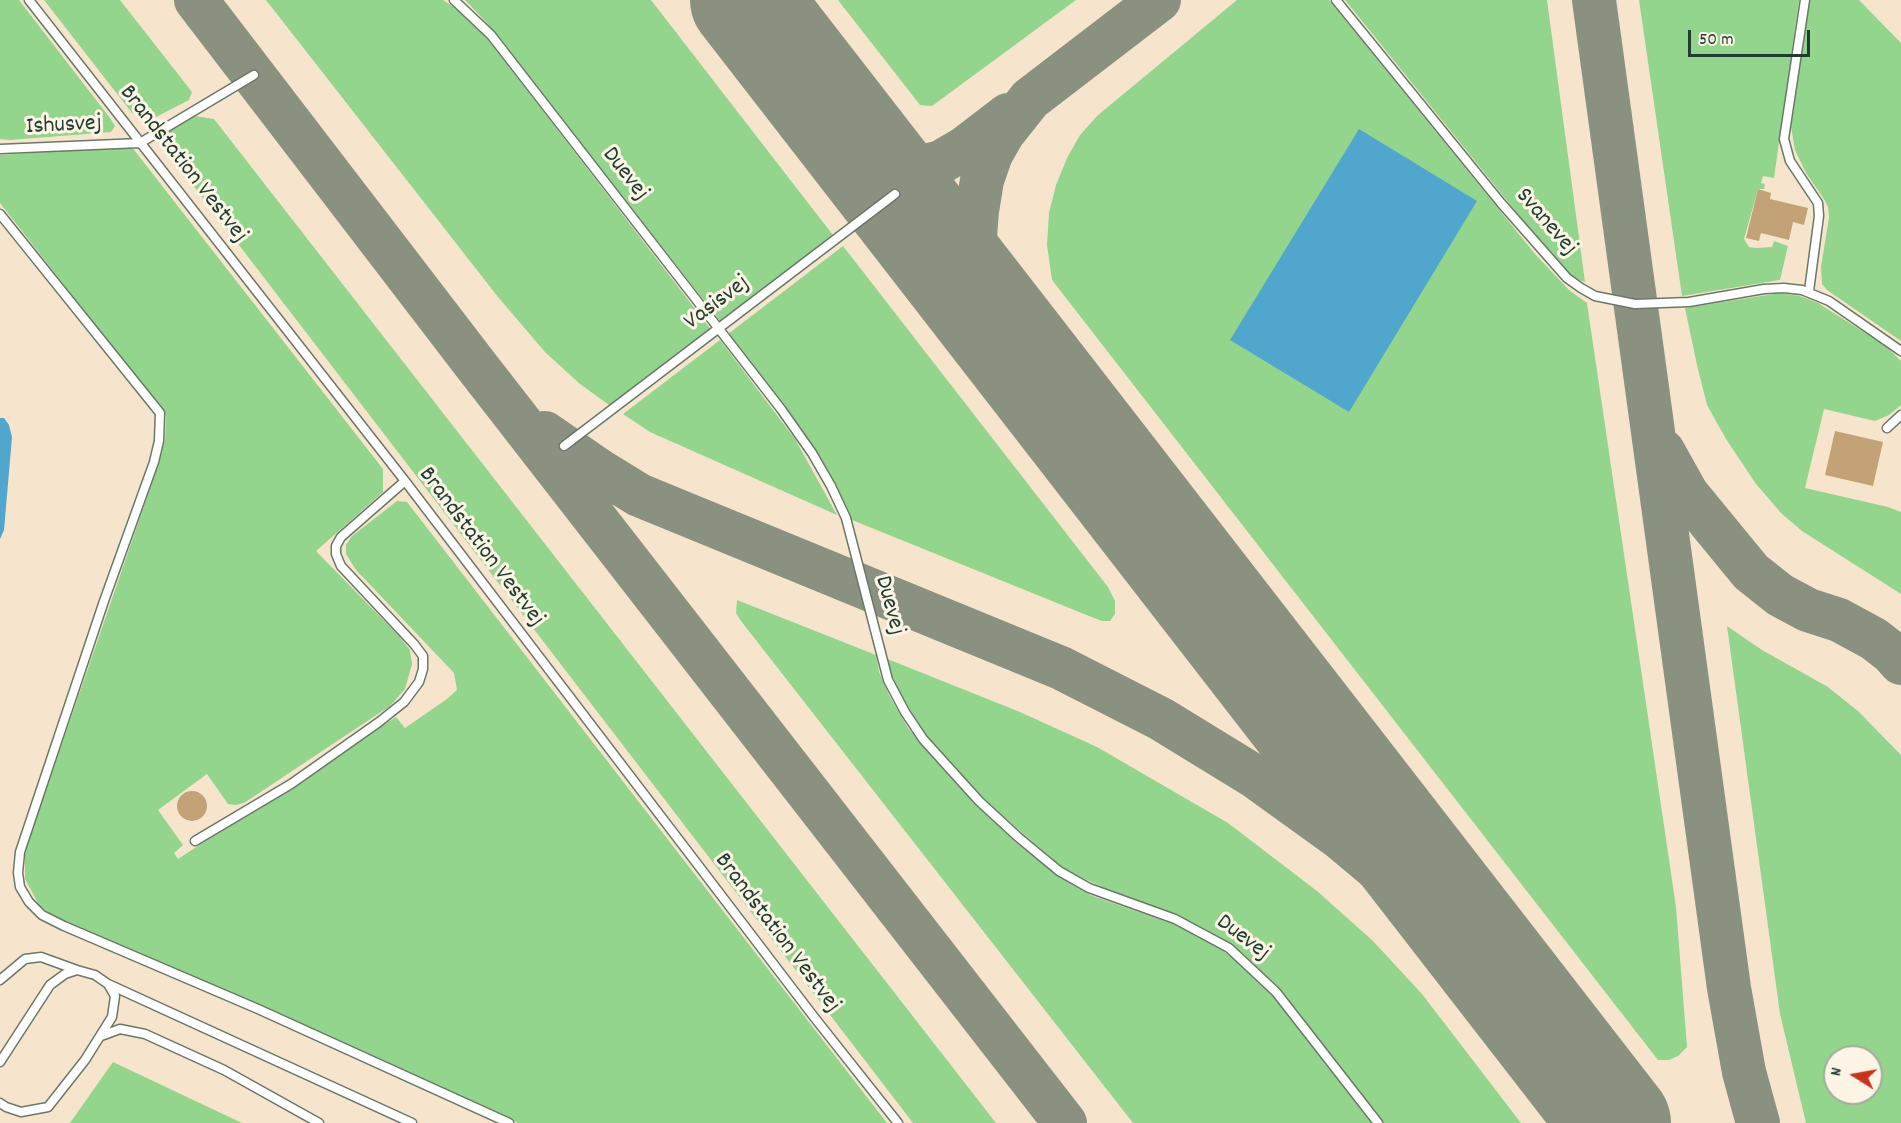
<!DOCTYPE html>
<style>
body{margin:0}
#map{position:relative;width:1901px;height:1123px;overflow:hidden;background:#f6e5cc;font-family:Dekko,sans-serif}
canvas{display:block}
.north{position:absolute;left:1823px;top:1045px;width:60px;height:60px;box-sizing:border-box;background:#fcf5e5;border:2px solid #a4ab9e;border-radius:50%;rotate:281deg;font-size:16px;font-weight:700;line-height:24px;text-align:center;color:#1f3d34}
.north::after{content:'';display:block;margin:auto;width:21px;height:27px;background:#c8321e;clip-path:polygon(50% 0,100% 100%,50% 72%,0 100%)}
.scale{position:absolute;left:1688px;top:30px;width:122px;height:27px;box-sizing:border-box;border:3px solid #1f3d34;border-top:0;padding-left:8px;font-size:18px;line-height:21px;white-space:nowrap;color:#1f3d34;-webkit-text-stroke:4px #fcf5e5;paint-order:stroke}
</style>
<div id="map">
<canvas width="1901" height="1123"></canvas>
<div class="north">N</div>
<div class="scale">50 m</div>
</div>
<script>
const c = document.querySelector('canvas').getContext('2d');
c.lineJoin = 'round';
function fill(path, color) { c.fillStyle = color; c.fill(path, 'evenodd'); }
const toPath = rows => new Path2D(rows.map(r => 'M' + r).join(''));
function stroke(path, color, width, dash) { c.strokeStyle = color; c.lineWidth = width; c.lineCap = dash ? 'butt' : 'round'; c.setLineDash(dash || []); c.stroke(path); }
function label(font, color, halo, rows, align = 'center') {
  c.font = font + ' Dekko,sans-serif'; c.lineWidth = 6; c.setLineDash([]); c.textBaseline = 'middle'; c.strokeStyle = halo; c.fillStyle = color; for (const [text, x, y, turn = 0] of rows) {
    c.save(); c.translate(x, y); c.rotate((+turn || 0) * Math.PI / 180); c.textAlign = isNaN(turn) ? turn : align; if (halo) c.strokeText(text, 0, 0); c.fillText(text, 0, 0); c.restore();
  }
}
fill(toPath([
 [0,0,19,0,110,118,115,126,111,132,10,140,0,139],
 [44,0,120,0,192,92,189,100,154,118,132,113],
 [266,0,443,0,457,9,484,34,715,335,616,410,580,384,545,352,498,297],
 [465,0,651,0,836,239,724,326,486,22],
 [838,0,1076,0,932,106,920,105],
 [1237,0,1329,0,1535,254,1569,290,1587,303,1676,907,1687,1047,1678,1056,1669,1060,1658,1060,1052,280,1047,245,1049,213,1056,185,1067,158,1080,135,1098,115],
 [1345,0,1547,0,1585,282,1574,278,1529,228],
 [1639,0,1799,0,1774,178,1763,176,1761,183,1765,184,1764,189,1758,189,1744,239,1749,247,1756,248,1772,247,1774,241,1788,246,1780,280,1682,296],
 [1809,0,1859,0,1901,43,1901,341,1827,290,1822,284,1821,267,1829,217,1828,207,1824,199,1806,173,1795,150,1791,127],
 [195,116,214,119,996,1123,913,1123,156,137],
 [131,146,383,469,383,492,316,551,399,636,410,650,412,664,405,689,390,706,244,803,236,805,228,804,207,774,158,810,183,845,174,853,178,859,396,717,405,728,447,699,457,690,454,673,356,570,346,554,346,545,352,536,397,501,407,502,887,1123,518,1123,247,1000,56,918,39,905,25,879,25,851,155,474,165,440,166,415,0,203,0,155],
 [843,246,1108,587,1115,601,1115,614,1110,621,1102,621,1089,616,852,520,831,475,812,444,728,334],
 [1780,293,1800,296,1818,303,1886,346,1901,361,1901,405,1889,415,1875,421,1824,409,1805,488,1888,507,1901,512,1901,594,1802,531,1781,513,1756,484,1726,439,1707,405,1697,365,1685,308],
 [720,340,795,439,837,515,650,432,623,414],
 [737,600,876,655,879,672,889,695,908,728,937,762,1015,842,1057,875,1090,895,1184,928,1221,949,1250,972,1274,996,1372,1123,1133,1123,741,621,736,613],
 [1727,626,1762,650,1828,687,1859,712,1901,755,1901,1123,1806,1123,1780,1014],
 [1835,1057,1871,1057,1871,1093,1835,1093],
 [885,658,1020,712,1097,747,1228,823,1317,891,1373,941,1422,994,1521,1123,1382,1123,1279,989,1234,946,1208,931,1172,914,1129,899,1067,871,998,812,959,775,930,740,912,715,896,685],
 [113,1062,242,1123,70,1123]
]), '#93d58c');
fill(toPath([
 [1359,129,1477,201,1349,412,1230,340],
 [0,418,4,418,9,425,12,437,4,530,0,539]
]), '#50a6cc');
stroke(toPath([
 [196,0,475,364,1065,1123],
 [1594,0,1729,988,1744,1072,1758,1123],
 [860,148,879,161,897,167,918,168,941,162,965,148,1008,115],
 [1003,333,990,306,984,286,975,236,977,211,982,180,991,154,1003,133,1030,99,1159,0],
 [545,433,600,471,639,495,1061,668,1161,719,1254,776,1340,838,1402,890,1546,1033],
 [1663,451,1687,494,1751,572,1780,595,1808,610,1839,620,1874,639,1892,653,1901,663]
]), '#8a9180', 44);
stroke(toPath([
 [745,0,1616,1123]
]), '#8a9180', 110);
fill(toPath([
 [1758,189,1771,193,1770,199,1808,208,1804,225,1793,222,1789,240,1761,233,1759,241,1746,238],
 [1835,431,1883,442,1873,486,1825,475],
 '177 806a15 15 0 1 1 30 0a15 15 0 1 1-30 0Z'
]), '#c4a277');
const lane = toPath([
 [29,0,405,481,814,1017,898,1123],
 [454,0,491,35,781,409,812,453,831,486,846,518,888,680,905,712,923,739,979,801,1018,837,1059,871,1089,888,1175,919,1229,948,1276,992,1378,1123],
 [1336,0,1501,203,1567,278,1581,288,1595,296,1635,304,1689,302,1764,289,1784,288,1802,290,1829,301,1901,351],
 [1805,0,1784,139,1790,161,1818,203,1819,216,1809,291],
 [0,149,140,143,254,75],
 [0,214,160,413,159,441,154,462,104,601,20,852,18,873,20,887,29,902,42,915,64,926,258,1009,509,1123],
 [1887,428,1901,415],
 [564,446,895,194],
 [195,841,291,784,379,722,404,702,419,682,423,669,423,656,414,644,341,566,336,554,336,546,341,537,405,481],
 [0,980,25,959,41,957,77,970],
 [108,984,412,1123],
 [101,1036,120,1029,145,1034,224,1070,319,1123],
 [0,1062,50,985,65,974,77,970,95,975,108,984,115,996,112,1017,85,1060,48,1107,21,1112,6,1107,0,1103]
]);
stroke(lane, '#6a7869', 11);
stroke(lane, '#fff', 8);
label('24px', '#1f3d34', '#fcf5e5', [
 ["Ishusvej",64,127,-3],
 ["Brandstation Vestvej",182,165,52],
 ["Duevej",624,175,52],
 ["Svanevej",1545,223,49],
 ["Vasisvej",718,304,-37],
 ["Brandstation Vestvej",480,548,53],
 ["Duevej",888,606,75],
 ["Brandstation Vestvej",776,934,53],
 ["Duevej",1242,939,37]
]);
</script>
